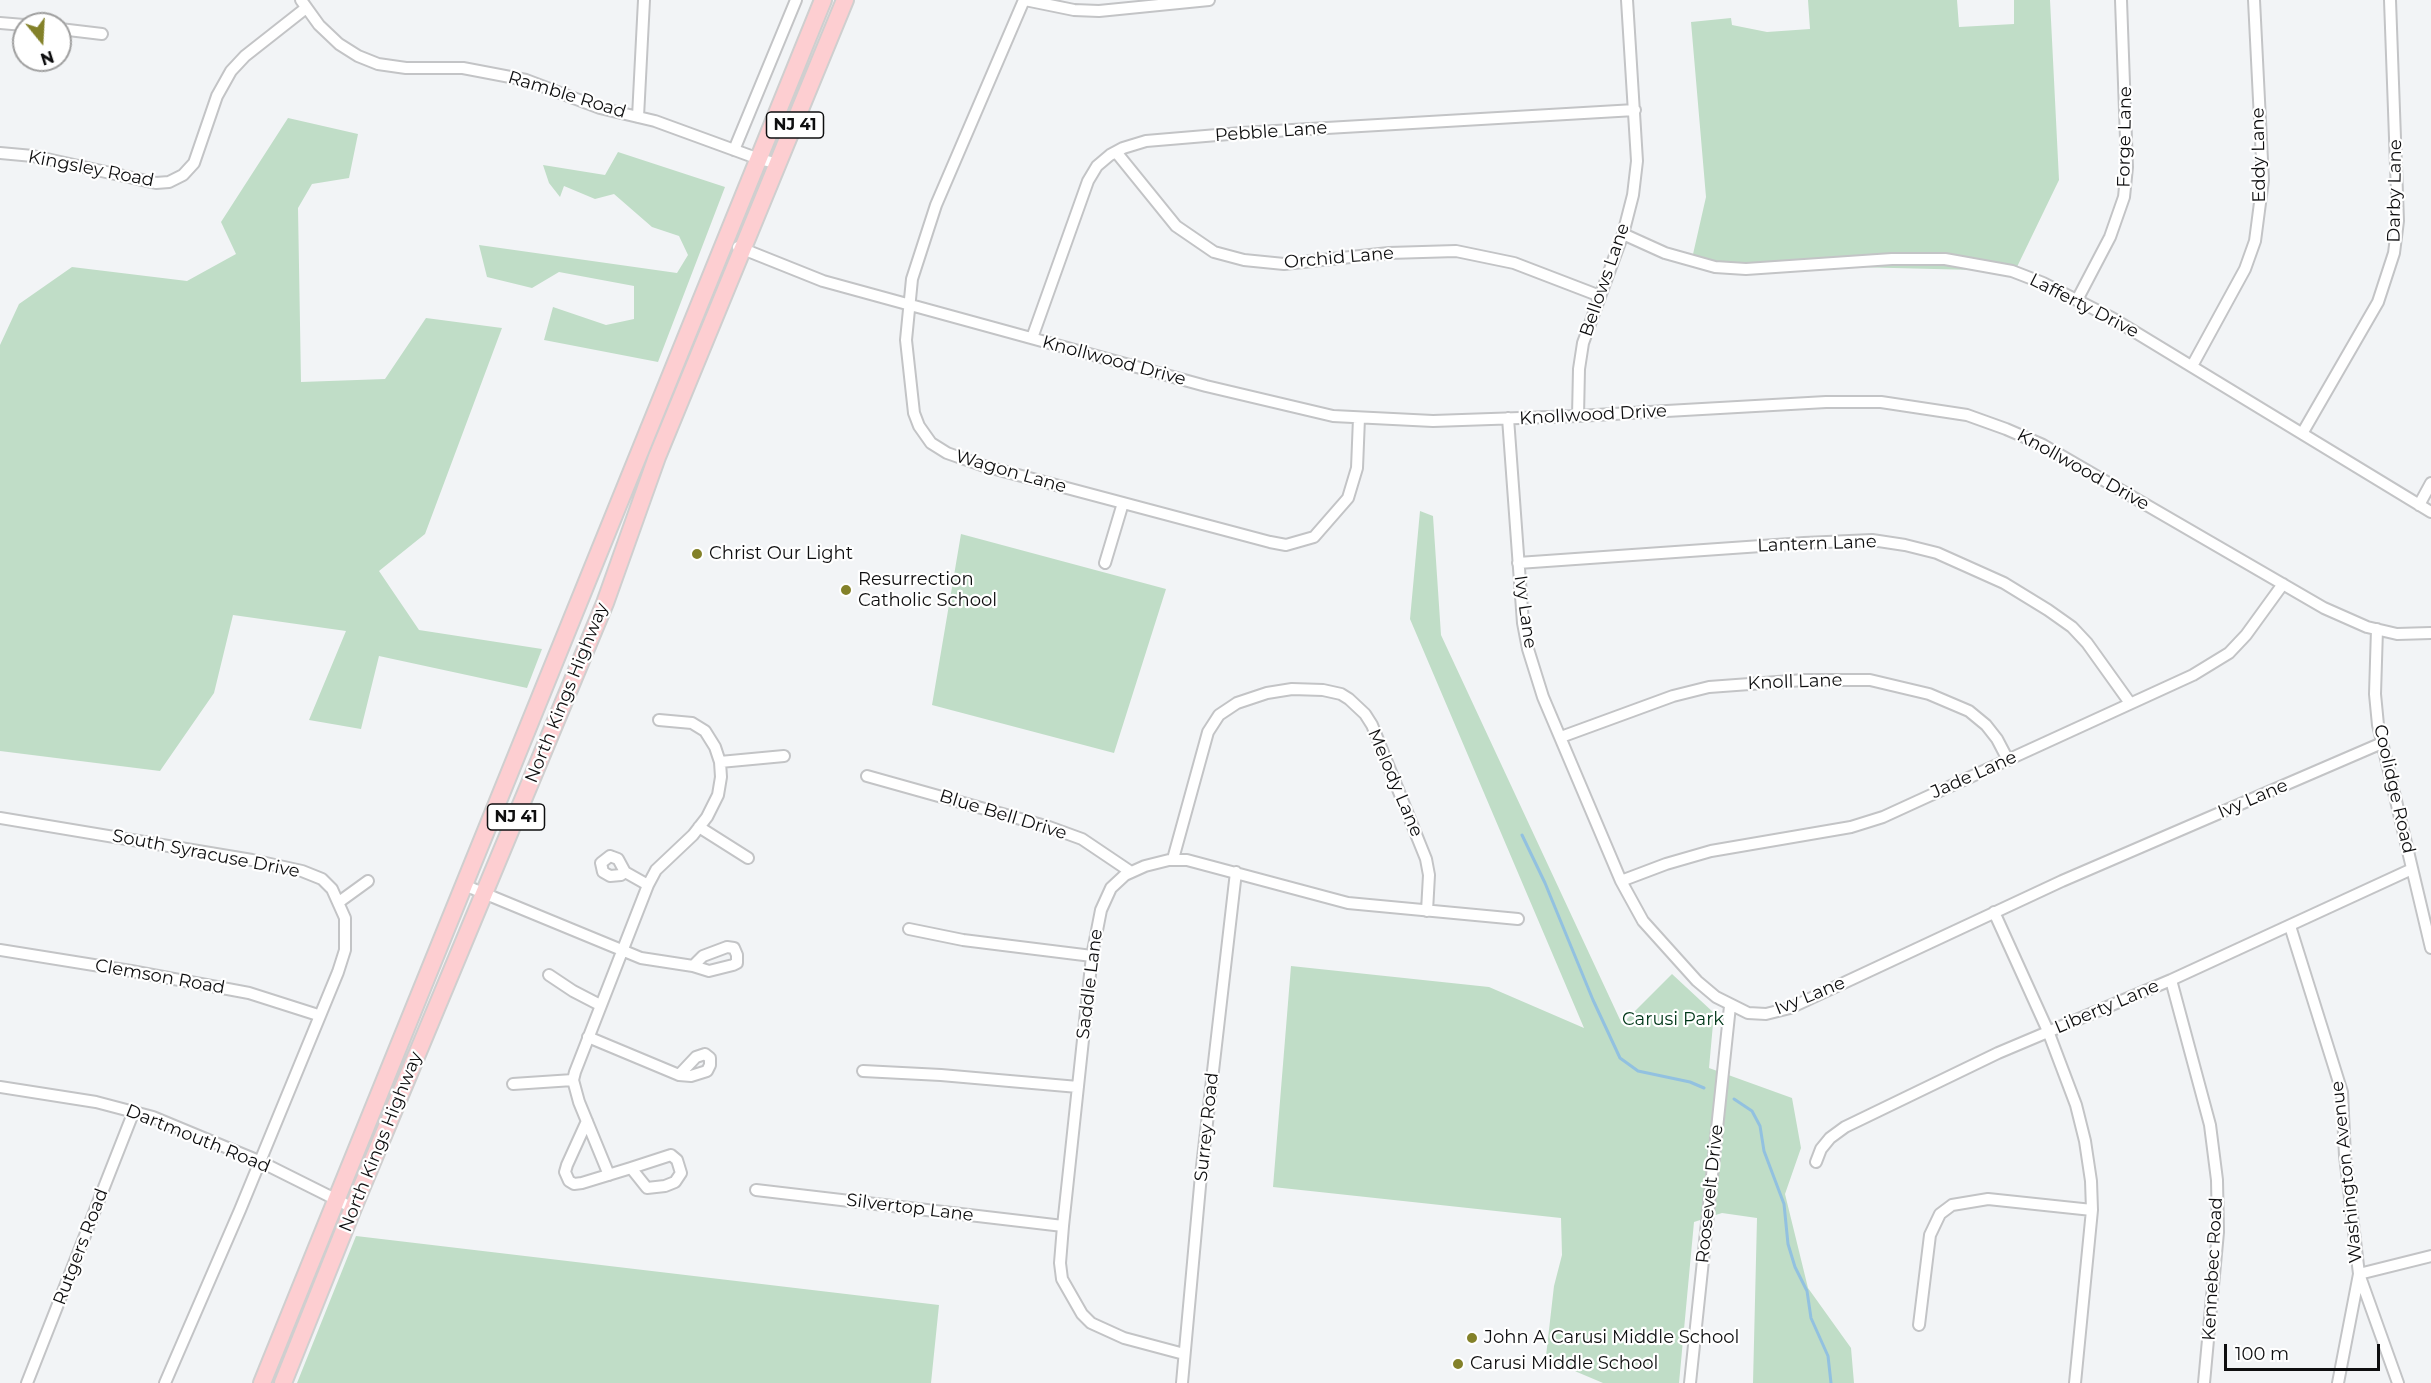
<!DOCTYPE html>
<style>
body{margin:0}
#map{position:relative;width:2431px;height:1383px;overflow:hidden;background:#f2f4f6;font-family:Montserrat,sans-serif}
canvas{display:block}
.north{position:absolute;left:12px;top:12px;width:60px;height:60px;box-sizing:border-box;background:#fff;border:2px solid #9f9f9f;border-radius:50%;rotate:162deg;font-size:16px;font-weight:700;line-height:24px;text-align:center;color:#0e0e0f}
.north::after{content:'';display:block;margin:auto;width:21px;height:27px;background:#838129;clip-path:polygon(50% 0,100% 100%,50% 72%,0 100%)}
.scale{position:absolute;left:2224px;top:1344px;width:156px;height:27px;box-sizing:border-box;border:3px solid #0e0e0f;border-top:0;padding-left:8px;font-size:18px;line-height:21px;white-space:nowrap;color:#0e0e0f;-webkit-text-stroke:4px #fff;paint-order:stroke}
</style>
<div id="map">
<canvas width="2431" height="1383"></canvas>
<div class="north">N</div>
<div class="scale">100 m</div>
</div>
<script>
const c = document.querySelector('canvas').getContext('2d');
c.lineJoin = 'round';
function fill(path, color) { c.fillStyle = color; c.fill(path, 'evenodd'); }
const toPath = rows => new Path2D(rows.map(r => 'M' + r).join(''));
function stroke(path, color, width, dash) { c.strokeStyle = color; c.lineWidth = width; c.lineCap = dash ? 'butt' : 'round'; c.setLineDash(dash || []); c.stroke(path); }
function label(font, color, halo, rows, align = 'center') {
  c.font = font + ' Montserrat,sans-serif'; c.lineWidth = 4.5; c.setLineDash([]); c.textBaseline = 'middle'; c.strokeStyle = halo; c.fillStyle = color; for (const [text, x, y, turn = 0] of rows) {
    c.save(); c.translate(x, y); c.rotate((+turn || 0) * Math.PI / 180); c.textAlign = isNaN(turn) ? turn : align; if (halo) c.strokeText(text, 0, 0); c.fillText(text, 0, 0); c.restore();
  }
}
fill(toPath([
 [1808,0,1957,0,1959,27,2014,24,2014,0,2050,0,2059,180,2015,271,1691,263,1706,197,1691,22,1731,18,1732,25,1767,32,1810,29],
 [288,118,358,134,349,178,312,184,298,208,301,382,385,379,426,318,502,328,425,534,379,571,419,630,542,649,527,688,379,656,361,729,309,720,346,631,233,615,214,693,160,771,0,751,0,345,19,304,72,267,187,281,236,254,221,222],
 [618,152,725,187,658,362,544,340,553,307,606,325,634,319,634,286,559,272,532,288,487,277,479,245,677,273,688,255,679,236,652,227,614,194,595,199,564,186,560,197,549,183,543,165,605,175],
 [1420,511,1433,516,1441,635,1622,1024,1672,974,1714,1013,1709,1068,1792,1098,1801,1148,1785,1194,1808,1288,1851,1348,1854,1383,1753,1383,1757,1218,1722,1213,1694,1222,1679,1383,1603,1383,1551,1361,1546,1356,1554,1286,1562,1255,1561,1218,1273,1187,1291,966,1489,987,1584,1028,1410,619],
 [961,534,1166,589,1114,753,932,705],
 [356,1236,939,1305,931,1383,297,1383]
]), '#c0ddc7');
stroke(toPath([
 [1522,835,1545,883,1593,1000,1620,1058,1638,1071,1690,1082,1704,1088],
 [1734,1099,1752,1111,1760,1126,1764,1151,1784,1204,1788,1244,1795,1267,1807,1291,1811,1318,1828,1356,1831,1383]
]), '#92c1e0', 3);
const minor = toPath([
 [301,0,319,25,339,44,358,56,378,64,406,68,463,68,526,80,600,108,655,121,759,159,779,164],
 [1024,0,936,205,912,279,906,340,914,413,919,426,931,443,947,453,984,466,1270,542,1286,545,1314,537,1348,498,1357,468,1359,418],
 [1025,0,1074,10,1099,11,1209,0],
 [0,23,24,25],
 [60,29,102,34],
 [638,117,644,0],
 [734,150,796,0],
 [1116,152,1176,226,1214,252,1244,260,1284,264,1389,253,1456,251,1514,263,1600,296],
 [0,153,33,156,156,183,169,182,183,175,194,163,217,96,231,71,245,56,306,8],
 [1623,234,1665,253,1715,267,1746,269,1892,259,1945,259,2012,271,2043,283,2112,318,2431,512],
 [738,247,823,281,1206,386,1333,416,1433,421,1578,416,1826,402,1881,402,1967,415,2006,429,2043,445,2324,608,2367,627,2397,634,2431,633],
 [2077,300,2110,237,2124,197,2127,167,2121,0],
 [1032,338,1088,181,1097,166,1110,155,1123,148,1146,141,1241,133,1635,110],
 [2192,366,2245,269,2255,241,2263,180,2254,0],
 [1578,416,1579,369,1583,343,1623,234,1633,195,1637,161,1627,0],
 [1508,418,1523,623,1528,649,1543,697,1621,881,1643,921,1697,981,1716,997,1748,1013,1766,1014,1790,1008,2062,881,2382,743],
 [2303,432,2378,302,2394,253,2398,221,2390,0],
 [2419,505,2431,483],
 [1105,563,1123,503],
 [1518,563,1804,543,1872,540,1905,545,1937,553,2004,583,2048,610,2072,627,2087,643,2130,703],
 [2377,629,2375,694,2378,725,2431,948],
 [1561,737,1673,696,1709,687,1804,680,1870,680,1929,694,1969,711,1986,725,1997,739,2008,760],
 [720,762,784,756],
 [867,776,1049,827,1082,839,1131,872],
 [0,818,252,860,302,871,322,879,332,889,345,918,345,950,338,972,240,1210,165,1383],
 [699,827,748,858],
 [610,856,618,859,625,872,621,875,610,876,603,872,601,863,610,856],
 [1173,859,1208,732,1219,715,1237,703,1267,693,1292,689,1323,690,1341,694,1349,699,1365,714,1372,725,1426,859,1429,875,1427,911],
 [625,872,648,885],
 [1621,881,1666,864,1711,851,1851,827,1883,817,2193,675,2229,653,2246,635,2283,584],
 [464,885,641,958,693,966],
 [339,902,368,881],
 [1994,912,2048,1031,2076,1105,2085,1141,2091,1181,2092,1210,2075,1383],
 [2290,926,2342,1092,2345,1156,2359,1274,2398,1383],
 [909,929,963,940,1092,956],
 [727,947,734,948,737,955,737,963,733,965,709,971,693,966,703,956,727,947],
 [0,950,131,971,249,993,318,1015],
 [549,975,573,991,600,1005],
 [2171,980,2210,1125,2217,1180,2218,1232,2204,1383],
 [588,1037,679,1075],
 [705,1054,710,1058,710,1065,707,1071,691,1076,679,1075,696,1057,705,1054],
 [863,1071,941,1075,1078,1087],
 [513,1084,573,1080],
 [0,1087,96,1102,153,1117,259,1161,353,1208],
 [587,1121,567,1165,565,1172,569,1181,574,1184,582,1183,631,1168],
 [671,1155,677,1160,681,1173,675,1182,665,1186,647,1188,631,1168,671,1155],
 [1816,1162,1821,1149,1830,1138,1845,1127,1998,1053,2171,980,2412,869],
 [609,1175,579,1102,573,1080,575,1072,648,885,656,870,693,835,707,817,718,795,721,777,720,762,715,747,705,731,692,723,659,720],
 [756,1190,1063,1226],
 [1919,1325,1930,1235,1940,1214,1952,1205,1988,1199,2092,1210],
 [1184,1354,1124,1338,1091,1323,1082,1314,1062,1279,1060,1263,1063,1226,1092,956,1101,910,1111,888,1125,875,1145,866,1169,860,1187,860,1348,903,1518,919],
 [27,1383,134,1111],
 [1182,1383,1201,1175,1236,872],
 [1690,1383,1730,1006],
 [2338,1383,2359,1274,2431,1256]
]);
const primary = toPath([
 [262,1383,823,0],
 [283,1383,353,1208,605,603,657,457,845,0]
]);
stroke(minor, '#c3c4c6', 14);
stroke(primary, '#cfcfcf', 20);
stroke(minor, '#fff', 10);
stroke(primary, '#fdced1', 16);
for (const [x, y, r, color] of [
 [697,554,6,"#838129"],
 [846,590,6,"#838129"],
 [1472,1338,6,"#838129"],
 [1458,1364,6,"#838129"]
]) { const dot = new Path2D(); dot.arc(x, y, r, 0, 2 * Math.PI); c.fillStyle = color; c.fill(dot); stroke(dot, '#fff', 2); }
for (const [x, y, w] of [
 [795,125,57],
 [516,817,57]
]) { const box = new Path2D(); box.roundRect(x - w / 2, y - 13, w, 26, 4.5); c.fillStyle = '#fff'; c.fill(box); stroke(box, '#0e0e0f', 1.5); }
label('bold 16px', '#0e0e0f', null, [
 ["NJ 41",795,125],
 ["NJ 41",516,817]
]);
label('18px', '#0e0e0f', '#fff', [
 ["Ramble Road",567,95,17],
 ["Pebble Lane",1271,132,-4],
 ["Forge Lane",2125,137,-89],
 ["Eddy Lane",2259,155,-91],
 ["Kingsley Road",91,169,11],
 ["Darby Lane",2395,191,-89],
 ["Orchid Lane",1339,258,-5],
 ["Bellows Lane",1605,280,-71],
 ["Lafferty Drive",2084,306,27],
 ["Knollwood Drive",1114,361,15],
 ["Knollwood Drive",1593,415,-3],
 ["Knollwood Drive",2083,470,29],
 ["Wagon Lane",1011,472,16],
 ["Lantern Lane",1817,544,-2],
 ["Ivy Lane",1525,612,82],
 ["Knoll Lane",1795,682,-2],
 ["North Kings Highway",567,693,-68],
 ["Jade Lane",1974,775,-24],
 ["Melody Lane",1395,783,67],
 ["Coolidge Road",2394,789,77],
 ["Ivy Lane",2253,799,-23],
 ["Blue Bell Drive",1003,815,17],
 ["South Syracuse Drive",206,854,11],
 ["Clemson Road",160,977,10],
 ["Saddle Lane",1090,984,-83],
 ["Ivy Lane",1810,996,-22],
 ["Liberty Lane",2107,1007,-23],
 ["Surrey Road",1207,1127,-84],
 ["Dartmouth Road",198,1139,22],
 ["North Kings Highway",381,1142,-68],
 ["Washington Avenue",2347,1172,-96],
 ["Roosevelt Drive",1710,1194,-84],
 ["Silvertop Lane",910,1208,7],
 ["Rutgers Road",81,1247,-69],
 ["Kennebec Road",2213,1269,-87]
]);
label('18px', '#0e0e0f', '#fff', [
 ["Christ Our Light",709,554],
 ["Resurrection",858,580],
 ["Catholic School",858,601],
 ["John A Carusi Middle School",1484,1338],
 ["Carusi Middle School",1470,1364]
], 'left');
label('18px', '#003819', '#fff', [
 ["Carusi Park",1673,1020]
]);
</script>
